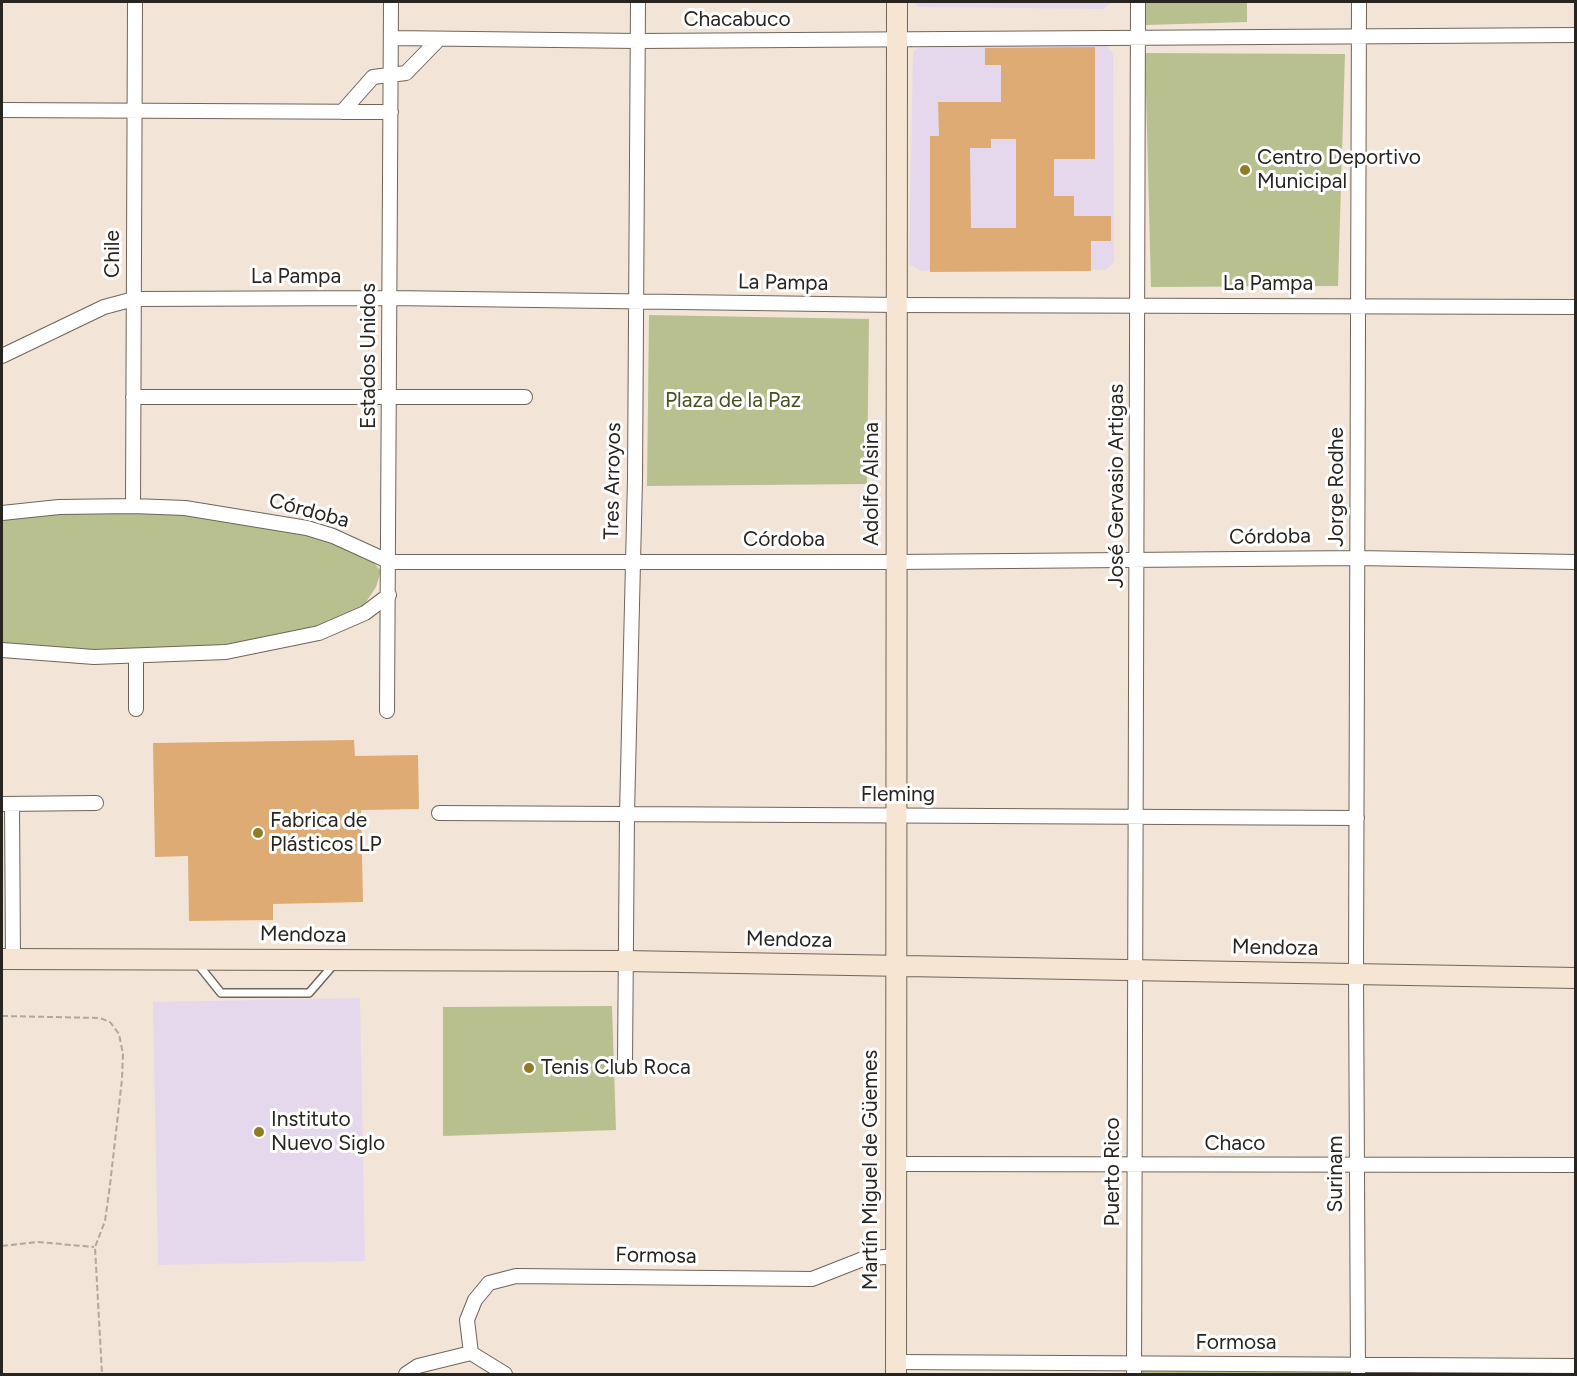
<!DOCTYPE html>
<meta charset="utf-8">
<style>
body{margin:0}
#map{position:relative;width:1577px;height:1376px;overflow:hidden;background:#f2e5d8;font-family:Figtree,sans-serif}
canvas{display:block}
.frame{position:absolute;inset:0;border:3px solid #28241f;pointer-events:none}
</style>
<div id="map">
<canvas width="1577" height="1376"></canvas>
<div class="frame"></div>
</div>
<script>
const c = document.querySelector('canvas').getContext('2d');
c.lineJoin = 'round';
function fill(path, color) { c.fillStyle = color; c.fill(path, 'evenodd'); }
const toPath = rows => new Path2D(rows.map(r => 'M' + r).join(''));
function stroke(path, color, width, dash) { c.strokeStyle = color; c.lineWidth = width; c.lineCap = dash ? 'butt' : 'round'; c.setLineDash(dash || []); c.stroke(path); }
function label(font, color, halo, rows, align = 'center') {
  c.font = font + ' Figtree,sans-serif'; c.lineWidth = 6; c.setLineDash([]); c.textBaseline = 'middle'; c.strokeStyle = halo; c.fillStyle = color; for (const [text, x, y, turn = 0] of rows) {
    c.save(); c.translate(x, y); c.rotate((+turn || 0) * Math.PI / 180); c.textAlign = isNaN(turn) ? turn : align; if (halo) c.strokeText(text, 0, 0); c.fillText(text, 0, 0); c.restore();
  }
}
fill(toPath([
 [914,2,1110,2,1110,3,1104,9,918,7],
 [985,45,1106,45,1113,54,1114,262,1106,270,922,271,909,264,913,52,917,48],
 [360,998,365,1261,158,1265,153,1002]
]), '#e6d8ec');
fill(toPath([
 [1146,2,1247,2,1247,22,1146,25],
 [1145,53,1345,54,1338,286,1151,287],
 [649,315,869,319,867,484,647,486],
 [133,507,306,531,357,550,373,562,381,571,376,587,364,605,343,621,226,649,92,654,2,647,2,518],
 [612,1006,616,1130,443,1136,443,1007],
 [1134,1363,1358,1365,1358,1374,1134,1374]
]), '#b8c090');
fill(toPath([
 [1095,47,1095,159,1054,159,1054,196,1074,196,1074,216,1111,216,1111,241,1091,241,1091,271,930,272,930,136,939,136,938,102,1001,102,1001,65,985,65,985,48],
 [991,139,1016,139,1016,228,971,228,970,148,991,148],
 [354,740,355,756,418,755,419,809,361,810,363,902,273,904,273,920,189,921,188,856,155,857,153,743]
]), '#ddab73');
const service = toPath([
 [197,963,221,993,309,993,335,963]
]);
const minor = toPath([
 [391,38,638,41,1576,35],
 [2,110,391,112],
 [342,112,373,77,406,73,439,39],
 [2,356,104,307,134,299,390,298,896,305,1576,307],
 [133,397,525,397],
 [133,506,135,2],
 [2,513,59,507,133,506,185,508,307,528,333,536,390,562,895,562,1358,558,1576,562],
 [2,650,94,657,226,652,319,633,365,613,389,595],
 [136,656,136,709],
 [387,711,391,2],
 [2,804,96,803],
 [12,804,13,959],
 [439,813,1357,818],
 [625,1063,627,814,635,479,638,2],
 [895,1164,1576,1165],
 [471,1353,467,1320,475,1300,489,1283,516,1276,812,1279,863,1259,895,1256],
 [896,1362,1576,1366],
 [406,1374,418,1366,471,1353,505,1374],
 [1134,1374,1138,2],
 [1358,1374,1356,973,1359,2]
]);
const secondary = toPath([
 [2,959,625,961,1576,978],
 [896,1374,897,2]
]);
stroke(service, '#706559', 10);
stroke(minor, '#706559', 16);
stroke(secondary, '#706559', 22);
stroke(toPath([
 [2,1016,100,1018,110,1022,119,1034,123,1054,122,1079,110,1185,105,1221,95,1247,102,1374],
 [2,1246,38,1242,94,1247]
]), '#b1a79d', 2, [6, 3]);
stroke(service, '#fff', 7);
stroke(minor, '#fff', 14);
stroke(secondary, '#f6e5d3', 20);
for (const [x, y, r, color] of [
 [1245,170,6,"#907c22"],
 [258,833,6,"#907c22"],
 [529,1068,6,"#907c22"],
 [259,1132,6,"#907c22"]
]) { const dot = new Path2D(); dot.arc(x, y, r, 0, 2 * Math.PI); c.fillStyle = color; c.fill(dot); stroke(dot, '#fff', 2); }
label('21px', '#28241f', '#fff', [
 ["Chacabuco",737,20],
 ["Chile",113,254,-90],
 ["La Pampa",296,277],
 ["La Pampa",783,283,1],
 ["La Pampa",1268,284],
 ["Estados Unidos",369,356,-90],
 ["Tres Arroyos",613,481,-89],
 ["Adolfo Alsina",872,484,-90],
 ["José Gervasio Artigas",1117,486,-90],
 ["Jorge Rodhe",1337,487,-90],
 ["Córdoba",309,511,15],
 ["Córdoba",1270,537,-1],
 ["Córdoba",784,540],
 ["Fleming",898,795],
 ["Mendoza",303,935,1],
 ["Mendoza",789,940,1],
 ["Mendoza",1275,948,1],
 ["Chaco",1235,1144],
 ["Martín Miguel de Güemes",871,1170,-90],
 ["Puerto Rico",1113,1172,-90],
 ["Surinam",1336,1174,-90],
 ["Formosa",656,1256,1],
 ["Formosa",1236,1343]
]);
label('21px', '#28241f', '#fff', [
 ["Centro Deportivo",1257,158],
 ["Municipal",1257,182],
 ["Fabrica de",270,821],
 ["Plásticos LP",270,845],
 ["Tenis Club Roca",541,1068],
 ["Instituto",271,1120],
 ["Nuevo Siglo",271,1144]
], 'left');
label('21px', '#49501c', '#fff', [
 ["Plaza de la Paz",733,401]
]);
</script>
